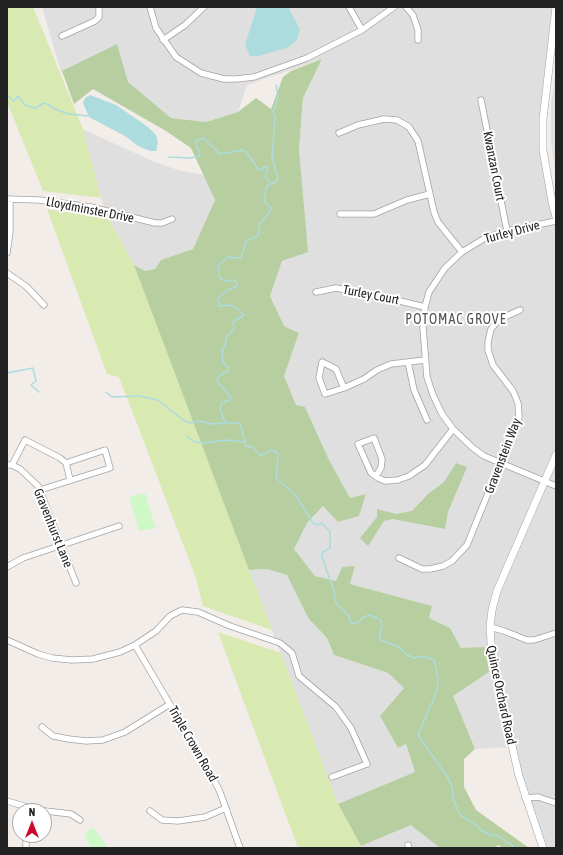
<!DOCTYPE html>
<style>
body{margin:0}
#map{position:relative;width:563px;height:855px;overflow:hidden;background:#f2ede9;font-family:"Asap Condensed",sans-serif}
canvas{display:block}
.frame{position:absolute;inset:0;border:8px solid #222;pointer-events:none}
.north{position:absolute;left:12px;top:803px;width:40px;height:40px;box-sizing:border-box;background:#fff;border:1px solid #a7a7a7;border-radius:50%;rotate:0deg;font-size:11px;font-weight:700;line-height:16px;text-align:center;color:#222}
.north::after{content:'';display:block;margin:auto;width:14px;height:18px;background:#cc082f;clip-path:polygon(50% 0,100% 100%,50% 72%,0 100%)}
</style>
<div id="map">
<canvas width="563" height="855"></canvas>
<div class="frame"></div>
<div class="north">N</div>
</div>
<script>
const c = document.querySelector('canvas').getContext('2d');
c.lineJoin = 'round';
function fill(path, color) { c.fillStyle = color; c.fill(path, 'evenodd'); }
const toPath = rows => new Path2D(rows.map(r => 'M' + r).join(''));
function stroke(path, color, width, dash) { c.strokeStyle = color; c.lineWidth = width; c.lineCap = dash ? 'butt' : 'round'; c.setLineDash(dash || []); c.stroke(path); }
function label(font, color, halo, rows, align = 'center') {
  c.font = font + ' "Asap Condensed",sans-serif'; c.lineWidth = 4; c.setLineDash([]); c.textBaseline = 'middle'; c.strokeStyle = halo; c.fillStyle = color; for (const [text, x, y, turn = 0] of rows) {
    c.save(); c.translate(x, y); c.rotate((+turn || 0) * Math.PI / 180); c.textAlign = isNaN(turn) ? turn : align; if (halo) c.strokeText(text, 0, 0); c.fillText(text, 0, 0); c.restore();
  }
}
fill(toPath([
 [42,7,556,7,543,150,556,217,556,848,547,848,540,840,512,747,475,749,452,696,489,672,461,648,450,628,429,618,432,606,350,584,355,566,336,581,315,576,294,549,307,523,323,505,338,522,359,516,365,494,350,498,328,458,296,406,284,376,299,333,284,326,270,296,282,261,301,179,299,150,303,98,322,59,247,85,238,112,206,122,171,118,125,80,105,52,61,72],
 [556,68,556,181,551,141,551,105],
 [82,129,155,162,181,171,205,175,215,200,193,249,161,260,155,269,145,271,134,265,105,211],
 [267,569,287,575,308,618,327,638,334,655,388,673,404,688,380,716,398,748,406,744,415,772,338,804,249,570],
 [411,825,457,848,362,848,361,846]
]), '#e0dfdf');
fill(toPath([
 [7,7,33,7,83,129,101,198,43,191,7,102],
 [47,209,109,219,134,265,272,630,203,606,196,578,119,377,107,374],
 [218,632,281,653,338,804,362,848,298,848]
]), '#d8e9b2');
fill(toPath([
 [117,44,128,82,171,118,206,122,238,112,256,98,271,109,283,77,291,71,322,59,303,98,299,150,308,252,282,261,270,296,284,326,299,333,284,376,296,405,305,407,328,458,350,498,366,494,359,516,338,522,323,506,307,523,294,549,315,576,336,581,342,567,355,566,350,584,432,606,429,618,450,628,461,648,485,647,489,672,453,696,475,749,464,759,464,787,476,810,529,848,503,848,498,845,495,848,440,848,411,825,361,846,338,804,415,772,406,744,398,748,380,716,404,688,388,673,334,655,327,638,308,618,287,575,267,569,249,570,134,265,145,271,155,269,161,260,193,249,215,200,191,148,166,131,93,89,74,104,62,71],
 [456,463,467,467,448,512,445,529,393,519,384,521,368,546,360,538,377,517,377,509,396,514,412,511,428,494,444,482]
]), '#b7cfa0');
fill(toPath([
 [145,493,156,528,139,531,129,497],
 [93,827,108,848,90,848,85,834]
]), '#cff8c9');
fill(toPath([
 [257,7,288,7,300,29,297,40,287,48,258,56,250,56,245,45],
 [90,95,116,105,148,127,156,135,158,142,156,151,150,151,138,146,125,136,89,117,83,103,85,98]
]), '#acdcdd');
stroke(toPath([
 [276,85,278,96,273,112,275,116,272,158,278,178,275,183,268,185,265,193,265,202,271,208,271,210,260,223,258,236,246,241,241,258,228,257,218,266,220,278,225,281,235,280,237,284,236,287,227,290,218,299,219,306,230,305,238,309,244,315,233,322,234,328,226,338,226,342,222,351,223,363,227,366,228,371,219,376,217,381,231,397,230,400,222,403,220,408,223,418,226,423,240,423,246,446,253,447,260,456,271,450,276,452,278,455,276,478,294,493,313,523,318,525,322,523,330,532,330,548,323,552,322,557,334,591,336,603,348,615,351,623,358,623,362,618,369,615,377,618,381,621,382,626,379,639,399,647,406,654,414,658,423,656,434,660,438,679,437,691,418,735,448,778,452,787,453,799,460,815,472,822,481,830,490,835,497,835,516,848],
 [7,95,14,101,18,96,25,105,31,107,36,108,44,103,47,104,57,110,69,114,88,116],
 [169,157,191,158,199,156,200,154,195,141,203,138,220,154,242,150,246,152,258,169,262,170,264,167,268,167,265,177,270,183],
 [7,373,33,368,36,381,31,385,39,392],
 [106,392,112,397,139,396,158,400,183,420,190,423,199,421,211,424,226,423],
 [186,436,195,442,205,443,225,440,244,442]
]), '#acdcdd', 1.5);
const minor = toPath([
 [150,7,156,28,176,57,201,73,224,79,236,79,254,77,307,58,362,30,394,7],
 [349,7,362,30],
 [406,7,413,15,418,30,418,40],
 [62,36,95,21,99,17,99,7],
 [163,40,185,25,204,7],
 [481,100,507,231],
 [339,133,358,125,384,119,397,120,409,127,418,141,434,212,438,222,462,252],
 [7,199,39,200,91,207,155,223,162,223,172,219],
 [340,214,374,214,407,200,430,194],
 [556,221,507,231,485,238,462,252,445,268,429,292,425,307,423,328,427,377,433,395,442,414,453,429,473,448,484,456,556,486],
 [7,253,10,232,10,199],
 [7,273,27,287,44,305],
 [316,292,336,288,379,296,425,307],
 [408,362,414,390,427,420],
 [344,388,336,369,322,362,319,378,325,394,344,388,364,379,377,370,391,364,425,360],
 [7,465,12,465,20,469,38,486,76,583],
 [12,465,25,440,60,458,66,463,70,480],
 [376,476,381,468,382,459,374,438,358,444,371,473,378,478,385,481,398,480,409,476,425,465,453,429],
 [40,490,110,468,105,450,66,463],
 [399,558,422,569,430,569,443,566,452,561,467,545,519,417,518,403,513,391,493,365,488,350,488,342,491,329,495,324,500,319,520,310],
 [7,567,23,558,119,526],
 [490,627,504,631,527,640,534,640,556,633],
 [7,640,38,654,52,658,72,660,93,659,120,652,135,645,156,631,170,616,182,610,198,612,230,626,280,643,292,653,299,676,336,707,351,728,367,764,332,777],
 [135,645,212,776,220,792,240,848],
 [42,727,53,736,69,739,86,741,103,740,125,732,170,704],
 [525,798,538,797,556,803],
 [7,801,37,810,71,814,80,820],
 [150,811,162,820,178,821,205,817,226,808],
 [408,845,409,848],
 [26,848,26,835]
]);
const tertiary = toPath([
 [556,7,543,119,543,150,552,202,556,217],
 [543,848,519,776,492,659,490,627,492,610,497,591,556,455]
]);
stroke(minor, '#a3a3a3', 7);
stroke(tertiary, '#a3a3a3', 8);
stroke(minor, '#fff', 5.5);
stroke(tertiary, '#fff', 7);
label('13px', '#222', '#fff', [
 ["Kwanzan Court",494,166,79],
 ["Lloydminster Drive",90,210,11],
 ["Turley Drive",512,232,-15],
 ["Turley Court",371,295,11],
 ["Gravenstein Way",503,456,-69],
 ["Gravenhurst Lane",53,528,68],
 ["Quince Orchard Road",501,695,78],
 ["Triple Crown Road",193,744,60]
]);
c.letterSpacing = '1px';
label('14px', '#555', '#fff', [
 ["POTOMAC GROVE",456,320]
]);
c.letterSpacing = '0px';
</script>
